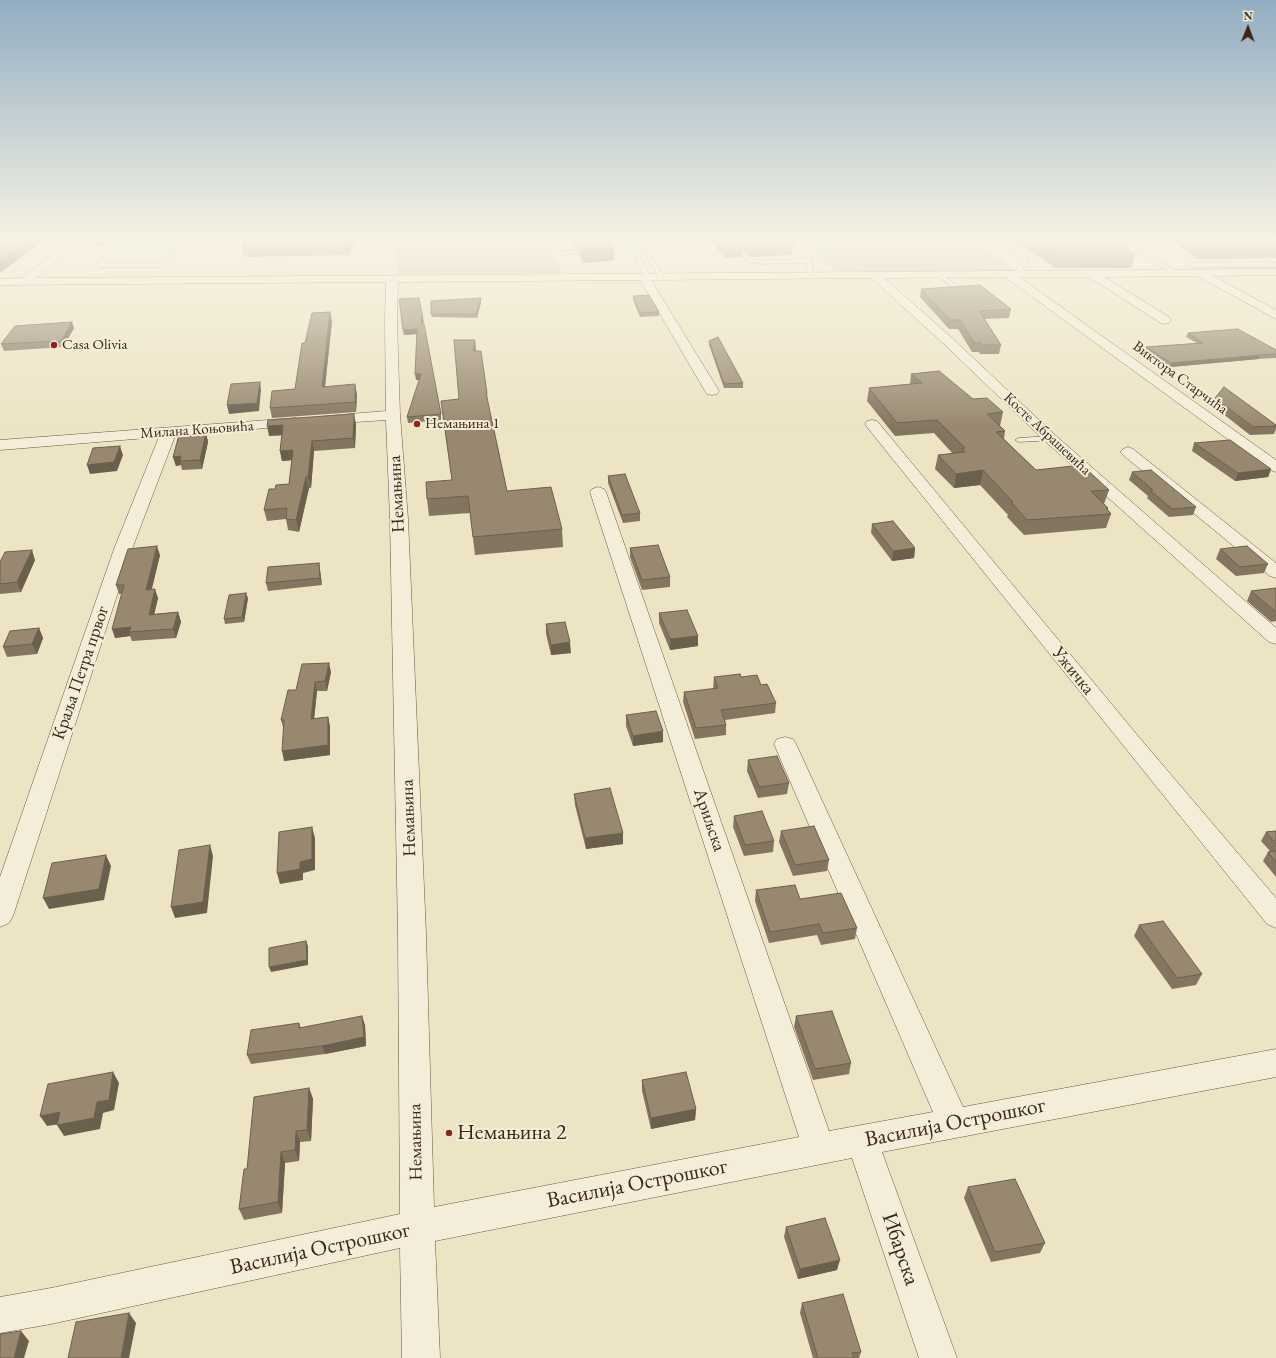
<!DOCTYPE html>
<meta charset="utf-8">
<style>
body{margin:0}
#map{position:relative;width:1276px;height:1358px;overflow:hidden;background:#ede4c4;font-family:"EB Garamond",serif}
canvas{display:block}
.north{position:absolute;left:1228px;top:8px;width:40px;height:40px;-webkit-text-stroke:3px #f3edd9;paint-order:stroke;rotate:1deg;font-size:11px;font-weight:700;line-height:16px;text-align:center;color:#3f2516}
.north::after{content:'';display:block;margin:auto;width:14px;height:18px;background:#3f2516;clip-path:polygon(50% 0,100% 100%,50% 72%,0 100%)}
</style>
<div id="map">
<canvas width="1276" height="1358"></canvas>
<div class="north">N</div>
</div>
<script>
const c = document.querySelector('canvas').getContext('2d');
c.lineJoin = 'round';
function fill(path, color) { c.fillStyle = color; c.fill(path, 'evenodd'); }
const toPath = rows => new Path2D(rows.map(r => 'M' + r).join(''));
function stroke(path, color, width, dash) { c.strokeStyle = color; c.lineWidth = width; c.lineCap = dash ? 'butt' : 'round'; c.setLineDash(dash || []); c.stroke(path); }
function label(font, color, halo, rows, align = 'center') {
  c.font = font + ' "EB Garamond",serif'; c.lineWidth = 4; c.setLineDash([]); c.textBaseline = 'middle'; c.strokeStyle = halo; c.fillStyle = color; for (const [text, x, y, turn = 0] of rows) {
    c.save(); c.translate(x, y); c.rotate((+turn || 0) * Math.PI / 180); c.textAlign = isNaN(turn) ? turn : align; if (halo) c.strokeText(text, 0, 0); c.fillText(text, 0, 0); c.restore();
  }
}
fill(toPath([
 [396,238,547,238,562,273,397,274],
 [801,238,972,238,1017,271,835,271]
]), '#cfc4a6');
const lane = toPath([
 [85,238,94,238,120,244,172,244,181,248,167,264,160,267,100,267,97,265,98,262,115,246,85,238],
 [121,248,172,248,175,249,163,262,159,263,103,263,121,248],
 [629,238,634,238,641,247,649,253,664,276,663,277,659,277,645,255,641,252,640,255,650,276,645,277,634,255,636,250,561,255,558,253,561,251,635,247,629,238],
 [726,238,731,238,751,259,760,260,806,259,805,255,787,238,793,238,811,255,814,275,811,277,808,275,806,263,760,264,747,261,726,238],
 [1003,238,1032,238,1034,239,1031,241,1002,241,1027,259,1028,262,1022,268,1027,273,1027,275,1023,275,1016,270,1022,261,995,241,1003,238],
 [1111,238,1117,238,1180,273,1175,274,1111,238],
 [1276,263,1276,267,1192,267,1189,265,1192,263,1276,263],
 [937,273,941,273,964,292,964,294,960,294,937,275,937,273],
 [1050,436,1053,436,1053,440,1019,442,1015,440,1019,438,1050,436]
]);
const street = toPath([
 [74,238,85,238,36,278,1276,269,1276,275,1213,276,1276,310,1276,319,1197,276,1104,277,1169,317,1171,320,1169,323,1165,324,1161,323,1089,277,1019,277,1276,460,1276,472,1270,470,1005,277,884,278,952,338,1055,435,1276,628,1276,644,1269,642,1045,441,944,344,871,278,651,280,719,391,717,394,712,395,707,394,705,391,640,280,398,282,397,322,400,415,408,519,426,934,434,1207,799,1137,590,492,592,489,598,487,604,489,606,492,829,1131,933,1112,774,744,777,739,785,737,793,739,796,744,963,1107,1276,1049,1276,1077,882,1152,957,1358,919,1358,852,1158,435,1241,440,1358,402,1358,400,1248,51,1324,0,1333,0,1297,51,1288,400,1214,398,934,390,519,386,420,326,424,321,423,319,420,321,417,326,416,386,411,385,322,386,282,0,285,0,279,22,278,74,238],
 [295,418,300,419,302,422,300,425,175,436,132,549,13,916,9,923,0,927,0,877,114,549,159,437,0,450,0,440,295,418],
 [872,420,877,421,1138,736,1276,898,1276,928,1267,924,867,427,865,424,867,421,872,420],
 [1128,447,1133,449,1276,563,1276,578,1270,576,1123,455,1120,452,1123,449,1128,447]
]);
stroke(lane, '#6a5542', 1);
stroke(street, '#6a5542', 1);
fill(lane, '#f3edd9');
fill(street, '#f3edd9');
fill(toPath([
 [94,238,162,238,158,242,120,242],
 [246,238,357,238,348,255,244,257,242,243],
 [571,238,607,238,607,240,614,260,583,263,579,255,579,249,576,249],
 [709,238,789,238,794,242,792,255,751,257,742,248,742,257,724,258],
 [1016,238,1115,238,1117,239,1115,245,1135,255,1131,268,1056,268,1015,242],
 [1172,238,1276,238,1276,258,1197,259,1172,240],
 [93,239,107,246,98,247,94,242],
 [921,289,1011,309,1009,318,985,319,1001,345,999,354,980,354,979,352,972,352,958,329,949,329,920,297],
 [633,296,659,312,659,316,640,317,633,300],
 [481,298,481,302,477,318,432,317,431,314],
 [399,299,424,323,422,323,441,414,441,420,408,423,407,417,420,380,416,380,417,334,404,335],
 [332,321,325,386,357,394,356,412,272,418,270,408,295,389,305,343],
 [74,328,63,347,4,351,1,344],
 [1188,333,1276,350,1276,358,1259,359,1170,367,1145,351,1146,347,1197,343,1186,337],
 [475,340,476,351,487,393,488,405,507,491,562,529,563,547,475,555,470,513,429,516,427,499,452,480,441,401,459,399],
 [709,341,743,383,743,388,724,388,709,345],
 [911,374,973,399,1003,412,1000,426,1005,431,1004,439,1036,470,1109,490,1104,504,1108,508,1108,510,1111,514,1106,528,1024,535,1007,517,1008,515,980,485,954,488,935,469,938,455,953,454,934,433,895,436,867,401,869,388,910,384],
 [1215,398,1276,425,1276,429,1274,434,1250,435,1213,406],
 [356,424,355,448,314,451,311,488,309,488,299,532,288,530,286,519,267,521,264,510,275,489,289,484,292,460,282,461,280,451,282,435,269,436],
 [206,433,208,442,202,469,182,470,181,465,176,466,173,457],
 [1194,443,1271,469,1268,477,1235,481,1192,451],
 [1132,472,1196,507,1193,515,1169,517,1147,498,1148,496,1129,480],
 [608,476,640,513,640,521,623,523,608,483],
 [872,524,915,548,914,558,892,561,871,533],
 [630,548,670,577,670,587,642,590,630,557],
 [1220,549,1268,564,1264,573,1236,576,1216,559],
 [160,555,152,589,158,598,154,614,178,612,181,622,176,638,132,641,130,636,115,638,122,594,119,594,116,585],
 [35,560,21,592,0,594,0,562],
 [319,563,320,570,322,585,268,591,266,583],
 [1276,588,1276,621,1271,622,1247,601,1251,591],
 [248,598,244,622,225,624,224,619],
 [659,613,698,636,698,646,670,650,659,623],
 [546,624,571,653,551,655,546,634],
 [39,628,43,638,37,654,7,657,3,647],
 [331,672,327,691,317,691,314,719,328,717,330,727,330,755,284,761,283,727,281,720,296,690],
 [714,677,741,677,761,685,776,703,775,713,725,720,726,725,726,735,695,739,683,702,684,692,713,689],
 [626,715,663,742,633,746,626,726],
 [748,760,789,783,787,794,758,798,747,771],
 [574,794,623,844,586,849,575,805],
 [734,816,774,841,773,852,744,856,733,827],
 [781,831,829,860,827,871,793,876,779,842],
 [1276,831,1276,877,1263,861,1268,852,1270,851,1261,841,1266,832],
 [756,890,857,928,855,939,821,945,817,935,769,943,755,901],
 [1139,925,1202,974,1196,985,1172,989,1134,936],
 [796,1016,851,1063,849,1074,813,1080,794,1027],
 [299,1023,301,1028,365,1025,366,1046,325,1054,251,1064,247,1055],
 [642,1080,696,1109,695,1120,651,1129,642,1091],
 [309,1088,313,1099,311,1141,300,1142,299,1161,285,1163,282,1213,244,1220,239,1209,247,1169],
 [968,1187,1045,1243,1040,1253,991,1262,964,1198],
 [786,1227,837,1270,798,1279,784,1237],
 [802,1303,861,1352,859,1358,813,1358,800,1313]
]), '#847560');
fill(toPath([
 [33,238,47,238,0,273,0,262],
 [157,238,162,238,158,242],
 [348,238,357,238,348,255,346,242],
 [1096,239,1093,252,1089,254,1092,241],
 [106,242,107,246,98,247,97,244],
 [614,247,614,260,583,263,582,249],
 [481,298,481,302,477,318,476,314],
 [330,312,332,321,324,396,322,387],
 [421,318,423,318,424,323,421,323],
 [72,322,74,328,63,347,61,341],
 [417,329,418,334,404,335,403,330],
 [475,340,476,354,473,351],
 [1260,355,1259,359,1170,367,1171,363],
 [415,374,421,374,422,379,416,380],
 [260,382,261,390,259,411,229,414,227,405],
 [355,384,357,394,356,412,355,402],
 [354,414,356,424,355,448,353,438],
 [283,425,285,435,269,436,267,426],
 [206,433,208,442,202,469,200,460],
 [312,441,314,451,311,488,308,477],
 [120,446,123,455,117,471,90,474,87,465],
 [293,450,295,460,282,461,280,451],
 [181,456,180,461,181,465,176,466,173,457],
 [1271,469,1268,477,1235,481,1238,473],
 [983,470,980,485,954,488,956,474],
 [306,477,309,488,299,532,296,520],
 [157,546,160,555,149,599,146,590],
 [915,548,914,558,892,561,893,551],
 [32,550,35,560,21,592,17,582],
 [319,563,320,570,322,585,320,578],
 [155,589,158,598,152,624,149,615],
 [246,593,248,598,244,622,242,617],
 [178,612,181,622,176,638,173,629],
 [131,627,129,632,130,636,115,638,112,629],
 [39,628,43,638,37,654,32,644],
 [698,636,698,646,670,650,670,639],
 [570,642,571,653,551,655,551,645],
 [329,663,331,672,327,691,325,681],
 [315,682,317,691,313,729,311,719],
 [328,717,330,727,330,755,284,761,282,751],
 [663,731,663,742,633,746,633,736],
 [312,827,315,838,315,870,303,873,303,880,280,884,277,873,300,862],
 [623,833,623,844,586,849,585,838],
 [210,845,213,856,207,913,175,918,171,907],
 [106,855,111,866,104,900,49,909,43,898],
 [306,941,308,946,308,965,271,972,269,967],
 [362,1016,365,1025,366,1046,325,1054,322,1046],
 [113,1072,119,1083,114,1110,103,1113,100,1129,64,1136,57,1125,97,1102],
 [309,1088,313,1099,311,1141,307,1130],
 [696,1109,695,1120,651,1129,651,1118],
 [60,1112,67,1123,47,1126,40,1116],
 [296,1131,300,1142,299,1161,295,1150],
 [281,1152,285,1163,282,1213,278,1202],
 [840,1260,837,1270,798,1279,800,1269],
 [129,1313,136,1323,129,1358,121,1358],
 [21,1331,29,1341,24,1358,14,1358]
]), '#6b5f4e');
const building = toPath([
 [0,238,33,238,0,262,0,238],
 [246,238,348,238,346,242,242,243,246,238],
 [718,238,736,238,742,245,725,246,718,238],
 [745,238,789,238,794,242,752,244,745,238],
 [1030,238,1115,238,1117,239,1096,239,1092,241,1092,243,1094,245,1124,245,1135,255,1058,255,1030,238],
 [1190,238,1276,238,1276,245,1201,245,1190,238],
 [93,239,106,242,97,244,93,239],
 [610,240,614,247,582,249,579,242,610,240],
 [980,285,1011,309,979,311,1001,345,982,345,981,343,974,343,960,320,950,320,921,289,980,285],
 [649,295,659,312,640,313,633,296,649,295],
 [419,298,423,318,421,318,422,324,424,324,441,414,407,417,421,374,415,374,417,329,403,330,399,299,419,298],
 [481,298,476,314,431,314,431,301,481,298],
 [330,312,322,387,355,384,355,402,270,408,272,391,295,389,302,343,305,343,312,313,330,312],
 [72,322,61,341,1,344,15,326,72,322],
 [1238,329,1276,350,1276,354,1260,355,1171,363,1146,347,1203,343,1188,333,1238,329],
 [718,337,743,383,724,384,709,341,718,337],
 [454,340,475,340,473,351,481,351,487,393,486,393,507,491,551,487,562,529,473,537,468,496,427,499,426,482,452,480,441,401,459,399,454,340],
 [939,371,973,399,987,398,1003,412,987,414,1005,431,996,432,1036,470,1082,465,1109,490,1091,491,1108,508,1106,508,1111,514,1027,520,1011,502,1013,502,983,470,956,474,938,455,965,452,962,449,965,448,937,420,897,423,869,388,922,383,911,374,939,371],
 [260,382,257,403,227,405,231,384,260,382],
 [1224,387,1276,425,1276,426,1253,427,1215,398,1224,387],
 [354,414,353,438,312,441,308,477,306,477,296,520,286,519,287,508,264,510,269,489,275,489,276,485,289,484,293,450,280,451,283,425,267,426,268,420,354,414],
 [206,433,200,460,180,461,181,456,173,457,179,435,206,433],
 [1230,440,1271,469,1238,473,1194,443,1230,440],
 [120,446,114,462,87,465,93,448,120,446],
 [1151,470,1196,507,1172,509,1150,490,1153,490,1132,472,1151,470],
 [625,474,640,513,622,515,608,476,625,474],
 [893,521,915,548,893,551,872,524,893,521],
 [658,545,670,577,642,580,630,548,658,545],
 [157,546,146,590,155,589,149,615,178,612,173,629,129,632,131,627,112,629,124,585,116,585,128,549,157,546],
 [1247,546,1268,564,1240,567,1220,549,1247,546],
 [32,550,17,582,0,584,0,562,5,552,32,550],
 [319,563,320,578,266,583,268,567,319,563],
 [1276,588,1276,611,1275,611,1251,591,1276,588],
 [246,593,242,617,224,619,229,595,246,593],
 [687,610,698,636,670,639,659,613,687,610],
 [565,622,570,642,551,645,546,624,565,622],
 [39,628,32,644,3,647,10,631,39,628],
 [329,663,325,681,315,682,311,719,328,717,328,745,282,751,284,720,281,720,288,690,296,690,302,664,329,663],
 [740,674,741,677,757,675,761,685,767,684,776,703,721,710,726,725,696,728,684,692,718,688,714,677,740,674],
 [656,711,663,731,633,736,626,715,656,711],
 [777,756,789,783,759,787,748,760,777,756],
 [610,788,623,833,585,838,574,794,610,788],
 [762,811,774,841,745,845,734,816,762,811],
 [814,826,829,860,795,865,781,831,814,826],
 [312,827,312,859,300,862,300,869,277,873,279,832,312,827],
 [1276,831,1276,844,1266,832,1276,831],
 [210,845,203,902,171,907,179,850,210,845],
 [1276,851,1276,862,1268,852,1276,851],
 [106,855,99,889,43,898,52,863,106,855],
 [795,885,800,899,841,893,857,928,823,933,819,924,770,932,756,890,795,885],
 [1163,921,1202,974,1177,978,1139,925,1163,921],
 [306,941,307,960,269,967,269,948,306,941],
 [832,1011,851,1063,815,1069,796,1016,832,1011],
 [362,1016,364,1037,322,1046,247,1055,251,1030,299,1023,299,1028,362,1016],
 [113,1072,109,1100,97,1102,94,1118,57,1125,60,1112,40,1116,48,1084,113,1072],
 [686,1072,696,1109,651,1118,642,1080,686,1072],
 [309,1088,307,1130,296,1131,295,1150,281,1152,278,1202,239,1209,244,1169,247,1169,254,1097,309,1088],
 [1015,1179,1045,1243,995,1252,968,1187,1015,1179],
 [825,1218,840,1260,800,1269,786,1227,825,1218],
 [843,1294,861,1352,852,1353,854,1358,818,1358,802,1303,843,1294],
 [129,1313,121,1358,68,1358,76,1322,129,1313],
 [21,1331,14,1358,0,1358,0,1334,21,1331]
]);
fill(building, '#998870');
stroke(building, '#6b5f4e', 1);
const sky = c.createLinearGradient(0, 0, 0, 428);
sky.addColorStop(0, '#92adc2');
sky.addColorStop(0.56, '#f7f3e4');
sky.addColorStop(1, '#f7f3e400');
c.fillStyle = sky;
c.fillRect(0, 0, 1276, 428);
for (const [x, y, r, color] of [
 [54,345,4,"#8f2418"],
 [417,424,4,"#8f2418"],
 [449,1133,4,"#8f2418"]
]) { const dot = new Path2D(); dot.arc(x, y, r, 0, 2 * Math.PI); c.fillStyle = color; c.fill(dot); stroke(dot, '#f3edd9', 1.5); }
label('15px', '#3f2516', '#f3edd9', [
 ["Casa Olivia",62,345],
 ["Немањина 1",425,424]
], 'left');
label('15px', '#3f2516', '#f3edd9', [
 ["Виктора Старчића",1180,378,36],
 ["Милана Коњовића",197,430,-4],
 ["Косте Абрашевића",1047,434,43]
]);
label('18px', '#3f2516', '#f3edd9', [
 ["Немањина",397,494,-93],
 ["Ужичка",1073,671,51],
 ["Краља Петра првог",81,673,-71],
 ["Немањина",409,818,-92],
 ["Ариљска",709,820,71],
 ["Немањина",416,1142,-91]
]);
label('22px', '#3f2516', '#f3edd9', [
 ["Василија Острошког",955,1123,-11],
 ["Василија Острошког",637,1184,-11],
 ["Василија Острошког",320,1249,-12],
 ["Ибарска",900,1249,71]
]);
label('22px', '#3f2516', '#f3edd9', [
 ["Немањина 2",457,1133]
], 'left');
</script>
